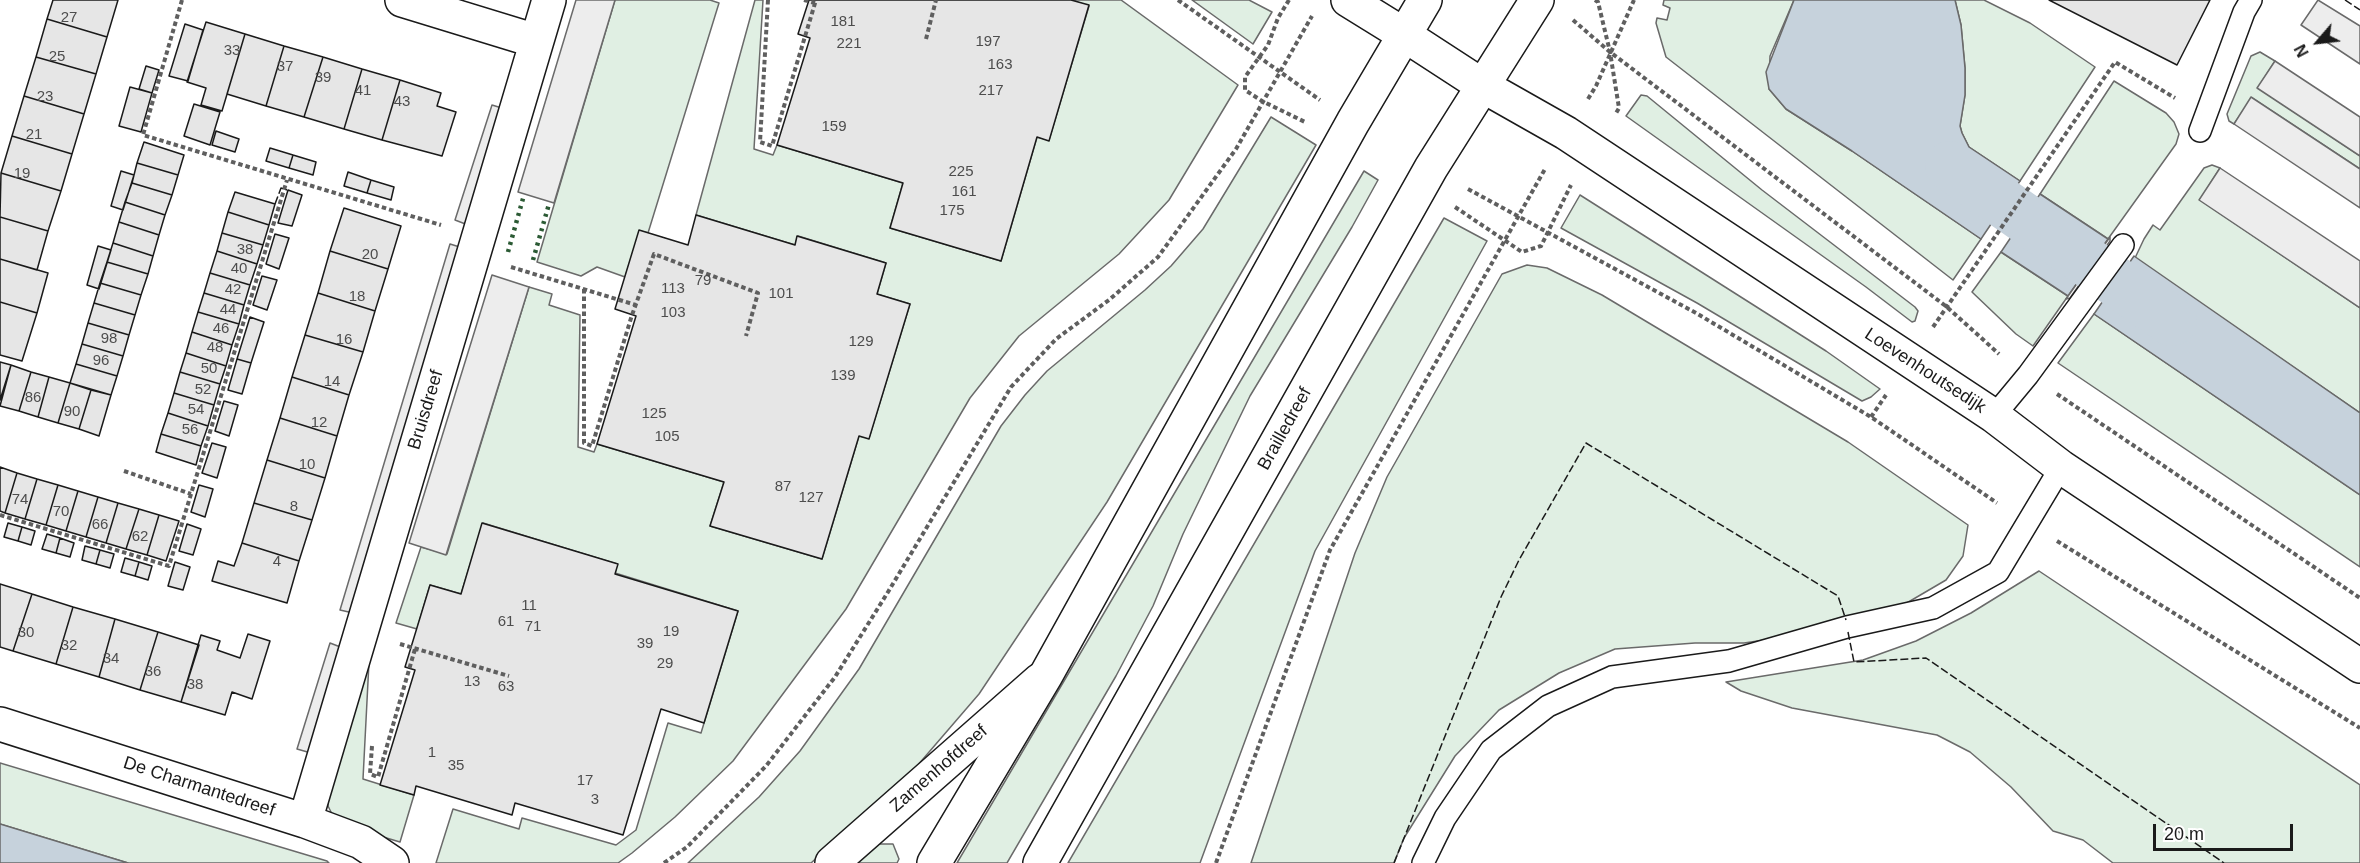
<!DOCTYPE html>
<style>
body{margin:0}
#map{position:relative;width:2360px;height:863px;overflow:hidden;background:#fff;font-family:Helvetica,sans-serif}
canvas{display:block}
.north{position:absolute;left:2288px;top:12px;width:60px;height:60px;-webkit-text-stroke:4px #fff;paint-order:stroke;rotate:242deg;font-size:16px;font-weight:700;line-height:24px;text-align:center;color:#1a1a1a}
.north::after{content:'';display:block;margin:auto;width:21px;height:27px;background:#1a1a1a;clip-path:polygon(50% 0,100% 100%,50% 72%,0 100%)}
.scale{position:absolute;left:2153px;top:824px;width:140px;height:27px;box-sizing:border-box;border:3px solid #1a1a1a;border-top:0;padding-left:8px;font-size:18px;line-height:21px;white-space:nowrap;color:#1a1a1a;-webkit-text-stroke:4px #fff;paint-order:stroke}
</style>
<div id="map">
<canvas width="2360" height="863"></canvas>
<div class="north">N</div>
<div class="scale">20 m</div>
</div>
<script>
const c = document.querySelector('canvas').getContext('2d');
c.lineJoin = 'round';
function fill(path, color) { c.fillStyle = color; c.fill(path, 'evenodd'); }
const toPath = rows => new Path2D(rows.map(r => 'M' + r).join(''));
function stroke(path, color, width, dash) { c.strokeStyle = color; c.lineWidth = width; c.lineCap = dash ? 'butt' : 'round'; c.setLineDash(dash || []); c.stroke(path); }
function label(font, color, halo, rows, align = 'center') {
  c.font = font + ' Helvetica,sans-serif'; c.lineWidth = 4.5; c.setLineDash([]); c.textBaseline = 'middle'; c.strokeStyle = halo; c.fillStyle = color; for (const [text, x, y, turn = 0] of rows) {
    c.save(); c.translate(x, y); c.rotate((+turn || 0) * Math.PI / 180); c.textAlign = isNaN(turn) ? turn : align; if (halo) c.strokeText(text, 0, 0); c.fillText(text, 0, 0); c.restore();
  }
}
const green = toPath([
 [615,0,710,0,719,3,648,233,640,231,625,277,597,267,581,276,537,262,615,0],
 [755,0,763,0,754,149,773,155,777,145,903,183,890,228,1001,261,1037,137,1049,140,1089,6,1071,0,1121,0,1238,85,1169,200,1119,254,1019,336,970,398,846,609,733,761,675,817,632,853,618,863,436,863,453,809,519,829,522,818,616,845,636,830,668,723,701,733,738,611,615,573,617,564,483,523,461,594,430,585,417,629,396,623,421,547,447,554,529,287,552,294,549,305,580,315,578,447,594,452,597,444,724,482,710,526,822,559,859,436,869,438,910,304,877,294,886,263,798,236,795,245,696,215,755,0],
 [1192,0,1249,0,1272,12,1253,44,1192,0],
 [1664,0,1794,0,1770,56,1769,89,1786,109,1852,151,1981,239,1953,280,1666,57,1656,23,1657,18,1667,20,1670,8,1663,5,1664,0],
 [1955,0,1984,0,2030,23,2095,67,2020,181,1969,147,1962,133,1960,126,1965,95,1965,68,1961,25,1955,0],
 [2260,52,2275,61,2258,88,2360,156,2360,169,2252,98,2234,124,2229,121,2227,114,2251,56,2260,52],
 [2114,81,2166,113,2174,122,2179,134,2176,144,2108,239,2040,194,2114,81],
 [1641,95,1647,96,1762,190,1915,307,1918,311,1915,321,1912,322,1866,287,1626,116,1641,95],
 [1271,117,1316,145,1107,502,979,694,911,773,811,863,688,863,759,797,800,751,859,669,1001,426,1025,395,1047,371,1145,290,1171,266,1203,229,1271,117],
 [2212,165,2220,168,2200,200,2360,308,2360,413,2135,258,2144,239,2153,225,2160,230,2204,168,2212,165],
 [1364,171,1378,180,1352,227,1250,396,1183,534,1153,606,1116,676,1007,863,957,863,1364,171],
 [1580,195,1826,351,1880,389,1871,397,1862,401,1697,303,1561,228,1580,195],
 [1444,218,1487,241,1315,551,1200,863,1068,863,1444,218],
 [2001,252,2068,296,2033,346,2016,334,1972,292,2001,252],
 [1527,265,1547,268,1602,295,1848,442,1968,525,1963,556,1946,580,1905,604,1820,632,1744,643,1695,643,1615,649,1559,673,1499,710,1455,756,1404,838,1394,863,1251,863,1355,553,1387,477,1502,274,1527,265],
 [2094,314,2360,495,2360,567,2058,363,2094,314],
 [2039,571,2360,785,2360,863,2113,863,2083,840,2053,831,2011,787,1970,752,1937,735,1792,708,1741,691,1726,682,1863,660,1916,641,1971,613,2039,571],
 [369,662,363,779,414,795,400,842,346,826,333,816,328,806,328,795,369,662],
 [0,763,327,861,329,863,128,863,0,824,0,763],
 [879,844,893,844,899,859,897,863,856,863,879,844]
]);
fill(green, '#e0efe3');
stroke(green, '#6a6a6a', 1.5);
const parking = toPath([
 [576,0,615,0,554,203,518,192,576,0],
 [2318,0,2360,26,2360,64,2301,25,2318,0],
 [2275,61,2360,117,2360,156,2257,88,2275,61],
 [2251,97,2360,169,2360,208,2234,124,2251,97],
 [492,105,505,109,468,225,455,220,492,105],
 [2220,168,2360,261,2360,308,2199,200,2220,168],
 [450,244,463,248,353,613,340,610,450,244],
 [492,275,529,287,446,555,409,543,492,275],
 [330,643,343,648,311,753,297,749,330,643]
]);
fill(parking, '#ededed');
stroke(parking, '#6a6a6a', 1.5);
const water = toPath([
 [1794,0,1955,0,1961,25,1965,68,1965,95,1960,126,1962,133,1969,147,2020,181,1981,239,1852,151,1786,109,1769,89,1766,72,1794,0],
 [2040,194,2108,239,2068,296,2001,252,2040,194],
 [2134,256,2360,413,2360,495,2094,314,2134,256],
 [0,824,128,863,0,863,0,824]
]);
fill(water, '#c6d2dc');
stroke(water, '#6a6a6a', 1.5);
const pier = toPath([
 [2110,237,2110,241,2070,298,2066,299,2110,237]
]);
fill(pier, '#fff');
stroke(pier, '#6a6a6a', 1.5);
stroke(toPath([
 [1950,166,2172,321]
]), '#c6d2dc', 50);
const building = toPath([
 [53,0,118,0,107,37,47,19,53,0],
 [809,0,1071,0,1089,5,1049,141,1037,137,1001,261,890,228,903,183,777,145,810,38,798,34,809,0],
 [2049,0,2210,0,2177,65,2049,0],
 [47,19,107,37,96,74,36,57,47,19],
 [206,22,245,34,222,111,201,105,206,88,187,82,206,22],
 [185,24,203,30,188,81,169,76,185,24],
 [245,34,284,46,266,106,227,94,245,34],
 [284,46,323,57,304,117,266,106,284,46],
 [36,57,96,74,84,114,24,96,36,57],
 [323,57,362,69,344,129,304,117,323,57],
 [146,66,159,70,152,93,139,89,146,66],
 [362,69,400,80,382,140,344,129,362,69],
 [400,80,441,93,437,106,456,112,442,156,382,140,400,80],
 [130,87,152,93,141,132,119,126,130,87],
 [24,96,84,114,72,154,12,136,24,96],
 [194,104,220,112,210,145,184,136,194,104],
 [216,131,239,139,235,152,212,145,216,131],
 [12,136,72,154,61,191,1,173,12,136],
 [144,142,184,155,178,175,137,163,144,142],
 [270,148,293,155,289,168,266,161,270,148],
 [293,155,316,162,313,175,289,168,293,155],
 [137,163,178,175,172,195,132,183,137,163],
 [121,171,134,175,123,210,111,206,121,171],
 [348,172,371,180,367,193,344,186,348,172],
 [1,173,61,191,48,231,0,217,1,173],
 [371,180,394,187,391,200,367,193,371,180],
 [132,183,172,195,165,215,125,202,132,183],
 [288,190,302,195,292,226,278,223,288,190],
 [235,192,275,204,269,225,228,212,235,192],
 [125,202,165,215,159,235,119,222,125,202],
 [344,208,401,226,388,269,330,251,344,208],
 [228,212,269,225,263,245,222,233,228,212],
 [696,215,795,245,797,236,886,263,877,294,910,304,869,439,859,436,822,559,710,526,724,482,597,444,636,316,615,309,639,230,688,245,696,215],
 [0,217,48,231,37,270,0,259,0,217],
 [119,222,159,235,153,256,113,243,119,222],
 [222,233,263,245,257,264,217,251,222,233],
 [275,234,289,238,279,269,266,264,275,234],
 [113,243,153,256,148,274,107,262,113,243],
 [98,246,111,250,99,289,87,285,98,246],
 [217,251,257,264,250,285,210,273,217,251],
 [330,251,388,269,375,311,318,293,330,251],
 [0,259,48,273,37,313,0,302,0,259],
 [107,262,148,274,141,295,100,283,107,262],
 [210,273,250,285,244,305,204,293,210,273],
 [262,276,277,280,267,310,253,305,262,276],
 [100,283,141,295,135,315,94,303,100,283],
 [204,293,244,305,239,324,198,312,204,293],
 [318,293,375,311,363,352,305,335,318,293],
 [0,302,37,313,22,361,0,355,0,302],
 [94,303,135,315,129,335,88,323,94,303],
 [198,312,239,324,232,345,192,332,198,312],
 [250,317,264,322,251,363,237,359,250,317],
 [88,323,129,335,123,356,82,344,88,323],
 [192,332,232,345,226,366,186,353,192,332],
 [305,335,363,352,349,395,292,377,305,335],
 [82,344,123,356,117,376,76,364,82,344],
 [186,353,226,366,220,384,180,372,186,353],
 [237,359,251,363,242,394,228,390,237,359],
 [0,362,11,365,0,400,0,362],
 [76,364,117,376,111,395,70,383,76,364],
 [11,365,31,372,19,411,0,406,11,365],
 [31,372,49,377,38,417,19,411,31,372],
 [180,372,220,384,214,405,174,393,180,372],
 [49,377,70,383,58,423,38,417,49,377],
 [292,377,349,395,337,436,280,418,292,377],
 [70,383,91,390,79,429,58,423,70,383],
 [91,390,111,395,99,436,79,429,91,390],
 [174,393,214,405,208,426,168,413,174,393],
 [224,401,238,405,229,436,215,431,224,401],
 [168,413,208,426,201,446,161,434,168,413],
 [280,418,337,436,325,478,267,460,280,418],
 [161,434,201,446,196,465,156,452,161,434],
 [212,443,226,447,217,478,202,473,212,443],
 [267,460,325,478,312,520,254,503,267,460],
 [0,467,17,473,5,513,0,511,0,467],
 [17,473,37,479,25,519,5,513,17,473],
 [37,479,58,485,46,525,25,519,37,479],
 [58,485,78,491,66,531,46,525,58,485],
 [199,485,213,489,205,517,191,512,199,485],
 [78,491,98,497,86,537,66,531,78,491],
 [98,497,118,503,106,543,86,537,98,497],
 [118,503,139,509,126,549,106,543,118,503],
 [254,503,312,520,299,561,242,543,254,503],
 [139,509,159,515,147,555,126,549,139,509],
 [159,515,179,521,166,561,147,555,159,515],
 [8,523,22,527,18,541,4,537,8,523],
 [482,523,618,564,615,574,738,611,704,723,661,709,623,835,515,803,512,815,416,786,414,795,380,785,415,670,405,667,430,585,461,594,482,523],
 [187,524,201,529,193,555,179,551,187,524],
 [22,527,35,531,31,545,18,541,22,527],
 [47,534,60,538,56,553,42,549,47,534],
 [60,538,74,543,70,557,56,553,60,538],
 [242,543,299,561,287,603,212,581,218,561,234,566,242,543],
 [85,546,100,550,96,564,82,560,85,546],
 [100,550,114,554,110,568,96,564,100,550],
 [125,558,139,562,135,576,121,572,125,558],
 [139,562,152,566,148,580,135,576,139,562],
 [175,562,190,567,183,590,168,586,175,562],
 [0,584,32,594,13,651,0,647,0,584],
 [32,594,73,607,56,664,13,651,32,594],
 [73,607,115,619,99,677,56,664,73,607],
 [115,619,158,632,140,690,99,677,115,619],
 [158,632,199,645,181,702,140,690,158,632],
 [248,634,270,641,252,699,232,692,225,715,181,702,201,635,220,641,217,650,240,658,248,634]
]);
fill(building, '#e6e6e6');
stroke(building, '#1a1a1a', 1.5);
const lane = toPath([
 [2200,131,2244,12,2251,0],
 [1994,416,2028,375,2123,245],
 [1423,863,1445,818,1491,750,1548,706,1612,677,1729,661,1847,627,1933,608,1998,572,2061,467]
]);
const street = toPath([
 [402,0,536,41],
 [1348,0,1403,34],
 [0,724,305,821,361,842,392,863],
 [305,821,549,0]
]);
const secondary = toPath([
 [1483,86,1566,133,1994,416,2061,467,2360,666],
 [832,863,1040,680]
]);
const primary = toPath([
 [1403,34,1483,86],
 [934,863,1046,675,1353,122,1425,0],
 [1040,863,1431,168,1537,0]
]);
stroke(lane, '#1a1a1a', 24);
stroke(street, '#1a1a1a', 36);
stroke(secondary, '#1a1a1a', 36);
stroke(primary, '#1a1a1a', 36);
stroke(toPath([
 [182,0,143,135,441,225],
 [768,0,760,142,772,146,816,0],
 [804,0,815,3],
 [1178,0,1320,100],
 [1289,0,1278,18,1268,45,1245,77,1245,90,1262,101,1305,122],
 [1595,0,1598,2,1610,52,1619,108,1615,115],
 [1573,20,1610,52,1947,307,1999,354],
 [926,39,936,0],
 [1588,99,1596,86,1634,0],
 [1468,189,1696,313,1871,417,1997,503],
 [1455,207,1522,252,1541,246,1571,185],
 [511,267,636,305],
 [584,289,584,443,592,446,632,315,654,254,758,293,746,336],
 [1933,327,2115,62,2175,98],
 [2057,394,2360,598],
 [1871,417,1886,395],
 [124,471,191,494],
 [0,515,169,566,287,180],
 [2057,541,2360,728],
 [400,644,509,676],
 [372,746,370,774,378,777,415,649],
 [664,863,687,847,766,766,835,677,888,592,1011,387,1056,339,1109,300,1158,257,1236,149,1312,16],
 [1216,863,1330,550,1545,169]
]), '#5f5f5f', 4, [4.5, 3]);
stroke(lane, '#fff', 21);
stroke(street, '#fff', 33);
stroke(secondary, '#fff', 33);
stroke(primary, '#fff', 33);
stroke(toPath([
 [508,252,524,195],
 [533,260,549,204]
]), '#2b5a34', 4.5, [3, 4.5]);
stroke(toPath([
 [2345,0,2360,10],
 [275,204,281,188,287,190],
 [1848,632,1854,662,1926,658,2224,863],
 [1394,863,1501,597,1519,560,1586,443,1838,596,1846,620]
]), '#1a1a1a', 1.5, [8, 3]);
label('15px', '#4d4d4d', null, [
 ["27",69,18],
 ["181",843,22],
 ["197",988,42],
 ["221",849,44],
 ["33",232,51],
 ["25",57,57],
 ["163",1000,65],
 ["37",285,67],
 ["39",323,78],
 ["41",363,91],
 ["217",991,91],
 ["23",45,97],
 ["43",402,102],
 ["159",834,127],
 ["21",34,135],
 ["225",961,172],
 ["19",22,174],
 ["161",964,192],
 ["175",952,211],
 ["38",245,250],
 ["20",370,255],
 ["40",239,269],
 ["79",703,281],
 ["113",673,289],
 ["42",233,290],
 ["101",781,294],
 ["18",357,297],
 ["44",228,310],
 ["103",673,313],
 ["46",221,329],
 ["98",109,339],
 ["16",344,340],
 ["129",861,342],
 ["48",215,348],
 ["96",101,361],
 ["50",209,369],
 ["139",843,376],
 ["14",332,382],
 ["52",203,390],
 ["86",33,398],
 ["54",196,410],
 ["90",72,412],
 ["125",654,414],
 ["12",319,423],
 ["56",190,430],
 ["105",667,437],
 ["10",307,465],
 ["87",783,487],
 ["127",811,498],
 ["74",20,500],
 ["8",294,507],
 ["70",61,512],
 ["66",100,525],
 ["62",140,537],
 ["4",277,562],
 ["11",529,606],
 ["61",506,622],
 ["71",533,627],
 ["19",671,632],
 ["30",26,633],
 ["39",645,644],
 ["32",69,646],
 ["34",111,659],
 ["29",665,664],
 ["36",153,672],
 ["13",472,682],
 ["38",195,685],
 ["63",506,687],
 ["1",432,753],
 ["35",456,766],
 ["17",585,781],
 ["3",595,800]
]);
label('18px', '#1a1a1a', '#fff', [
 ["Loevenhoutsedijk",1925,371,33],
 ["Bruisdreef",426,410,-73],
 ["Brailledreef",1285,429,-61],
 ["Zamenhofdreef",939,769,-41],
 ["De Charmantedreef",199,787,18]
]);
</script>
